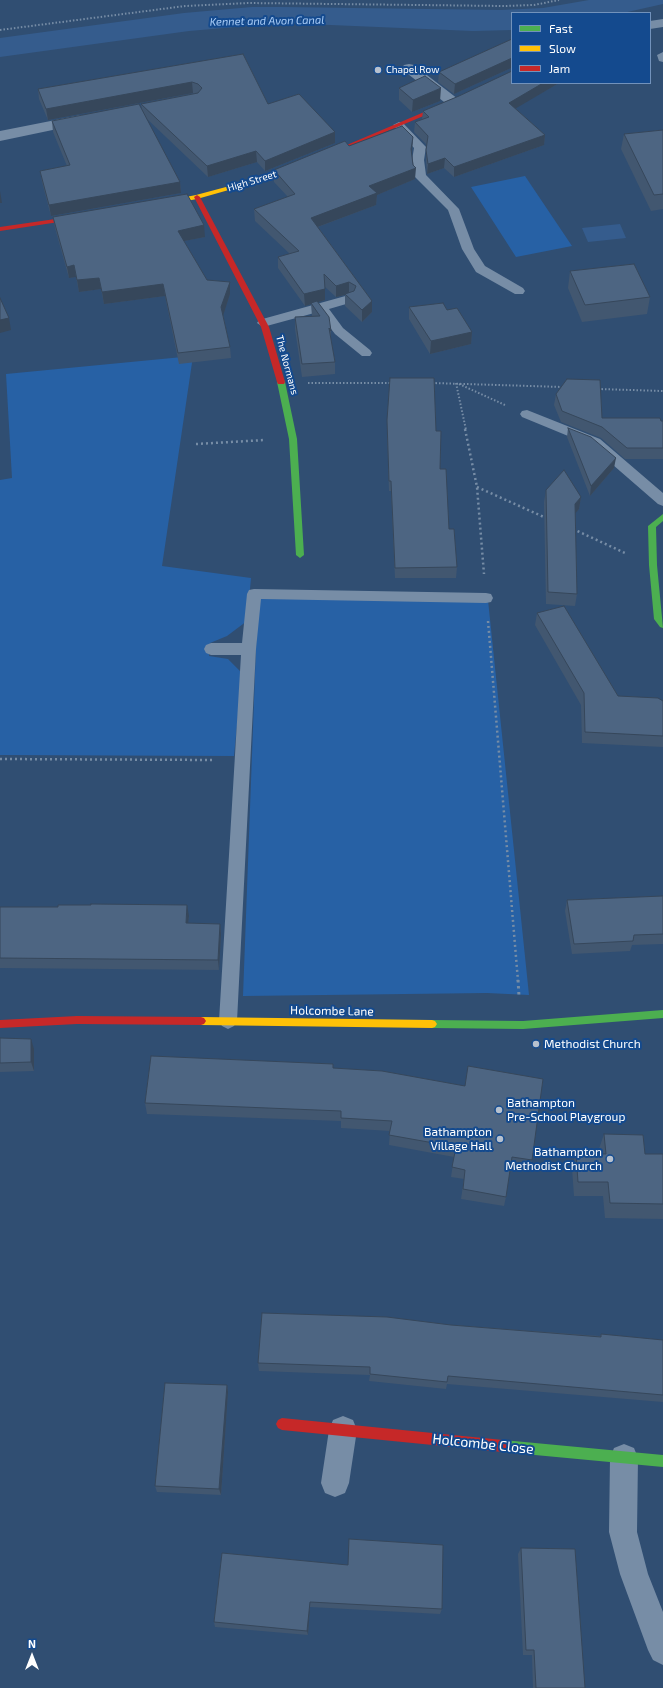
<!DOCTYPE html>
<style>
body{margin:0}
#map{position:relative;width:663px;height:1688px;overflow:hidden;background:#304e72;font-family:"Exo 2",sans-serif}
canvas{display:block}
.legend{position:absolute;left:511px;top:12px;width:140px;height:72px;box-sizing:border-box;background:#144a8e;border:1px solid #7292bb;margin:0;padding:5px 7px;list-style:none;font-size:12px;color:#fff}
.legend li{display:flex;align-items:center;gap:8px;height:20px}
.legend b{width:20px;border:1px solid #7292bb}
.north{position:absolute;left:12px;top:1636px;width:40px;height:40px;-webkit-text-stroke:3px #144a8e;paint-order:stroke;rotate:0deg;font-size:11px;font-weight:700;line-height:16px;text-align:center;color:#fff}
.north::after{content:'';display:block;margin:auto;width:14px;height:18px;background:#fff;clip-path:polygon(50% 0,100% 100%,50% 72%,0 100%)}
</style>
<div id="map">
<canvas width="663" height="1688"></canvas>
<ul class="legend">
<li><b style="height:5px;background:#4caf50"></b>Fast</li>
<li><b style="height:5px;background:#ffc107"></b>Slow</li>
<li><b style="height:5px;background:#c62828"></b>Jam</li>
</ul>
<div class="north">N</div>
</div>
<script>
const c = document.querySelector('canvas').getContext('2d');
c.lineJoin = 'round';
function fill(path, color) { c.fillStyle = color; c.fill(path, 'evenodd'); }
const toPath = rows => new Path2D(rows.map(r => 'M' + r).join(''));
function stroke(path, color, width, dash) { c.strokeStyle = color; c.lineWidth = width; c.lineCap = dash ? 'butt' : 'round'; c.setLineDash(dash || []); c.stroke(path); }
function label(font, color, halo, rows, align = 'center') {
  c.font = font + ' "Exo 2",sans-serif'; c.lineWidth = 4; c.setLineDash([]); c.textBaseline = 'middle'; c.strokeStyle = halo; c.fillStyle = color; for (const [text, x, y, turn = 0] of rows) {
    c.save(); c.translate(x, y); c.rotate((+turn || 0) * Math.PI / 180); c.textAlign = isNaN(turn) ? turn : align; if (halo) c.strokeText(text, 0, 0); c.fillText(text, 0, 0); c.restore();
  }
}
fill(toPath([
 [525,176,572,246,516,257,471,187],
 [193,356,162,566,251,578,247,621,227,636,210,643,209,656,228,659,242,673,234,756,0,755,0,480,12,478,6,374],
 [258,594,488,600,529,995,487,993,243,996]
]), '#2761a5');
fill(toPath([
 [589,0,663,0,663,4,623,13,512,13,512,30,473,31,283,23,189,31,0,57,0,38,184,13,252,7,282,7,501,10,543,8],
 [620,224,626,238,588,242,582,228]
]), '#355c8d');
stroke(toPath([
 [0,30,185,6,248,3,504,6,534,5,559,0],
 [308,383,393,383],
 [432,383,563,387],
 [456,383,466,430],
 [459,384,505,405],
 [598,389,663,391]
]), '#778da6', 2, [1.5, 2]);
stroke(toPath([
 [465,429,477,487,484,574],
 [196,444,265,440],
 [477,487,546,518],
 [573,529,625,553],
 [488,621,518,981],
 [0,759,215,760]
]), '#778da6', 2.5, [2, 3]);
stroke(toPath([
 [518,980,519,996]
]), '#778da6', 3, [2.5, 3.5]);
fill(toPath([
 [663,52,663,62,659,61,657,55,663,52],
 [399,122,403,123,426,147,424,160,426,175,459,209,474,249,485,266,523,288,525,291,523,294,515,294,476,272,462,249,448,210,414,176,412,160,414,148,393,125,399,122],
 [349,295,355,299,353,302,329,309,343,328,370,350,372,353,370,356,362,356,335,334,318,312,263,327,257,323,259,320,349,295],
 [527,410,600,439,663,493,663,506,658,504,590,445,522,417,520,414,522,411,527,410],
 [254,589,486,593,491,594,493,598,491,602,486,603,261,599,256,649,237,1021,234,1026,228,1029,222,1026,219,1021,241,655,211,655,206,653,204,649,206,645,211,643,242,643,247,594,249,590,254,589]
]), '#778da6');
fill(toPath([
 [663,19,663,27,650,29,650,21,663,19],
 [409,64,414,65,458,99,461,102,458,105,448,105,404,71,402,68,404,65,409,64],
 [81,115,86,117,89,120,86,123,0,141,0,131,81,115],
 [343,1416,353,1420,357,1430,349,1483,345,1493,335,1497,325,1493,321,1483,329,1430,333,1420,343,1416],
 [624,1444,634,1448,638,1458,637,1532,648,1574,663,1612,663,1665,653,1660,648,1650,620,1574,609,1532,610,1458,614,1448,624,1444]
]), '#778da6');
fill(toPath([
 [278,380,284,380,285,382,297,439,304,555,300,558,296,555,289,439,277,382,278,380],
 [663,514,663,521,656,527,657,565,663,628,660,627,654,619,649,565,648,526,663,514],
 [663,1010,663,1018,523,1029,432,1028,429,1027,427,1024,429,1021,432,1020,523,1021,663,1010],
 [503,1440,663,1455,663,1467,503,1452,499,1450,497,1446,499,1442,503,1440]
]), '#4caf50');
fill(toPath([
 [329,152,334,153,271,178,197,199,160,206,157,204,160,202,196,195,267,176,329,152],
 [201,1017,432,1020,435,1021,437,1024,435,1027,432,1028,201,1025,198,1024,196,1021,198,1018,201,1017]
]), '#ffc107');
fill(toPath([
 [450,101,452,102,452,104,333,154,328,153,450,101],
 [197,195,200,197,269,327,285,382,284,384,278,384,277,382,261,327,194,197,197,195],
 [83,215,85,216,85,218,0,231,0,227,83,215],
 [77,1016,201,1017,204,1018,206,1021,204,1024,201,1025,77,1024,0,1028,0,1020,77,1016],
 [282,1418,503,1440,507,1442,509,1446,507,1450,503,1452,282,1430,278,1428,276,1424,278,1420,282,1418]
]), '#c62828');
fill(toPath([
 [512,39,512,68,511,68,454,94,438,82,439,72],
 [243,54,268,104,335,132,335,143,265,171,257,162,208,177,146,118,180,182,181,193,51,216,42,182,40,171,67,166,53,132,52,121,142,110,141,104,195,93,193,93,48,120,39,99,38,89],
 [559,83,515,108,545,135,544,145,454,177,444,168,427,174,426,160,427,145,414,132,415,122,422,119,423,111,459,96],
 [399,88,440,101,412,112,399,100],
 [663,130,663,209,651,211,621,149,624,134],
 [413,137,412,153,415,179,377,195,376,205,318,227,372,301,372,312,362,322,345,306,345,295,336,297,325,287,325,300,318,302,331,331,331,340,335,362,335,374,302,377,295,329,295,317,312,316,311,304,305,306,278,268,278,257,290,254,255,221,254,209,288,197,274,182,274,170,349,146],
 [53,217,205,237,184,241,207,280,230,282,230,294,223,315,230,347,231,358,179,364,165,296,104,304,101,289,79,292,76,277,69,278,55,228],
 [570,271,650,297,647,314,582,322,568,288],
 [409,307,447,310,472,332,471,344,430,354,409,319],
 [556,394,602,418,663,421,663,459,625,459,601,438,561,422,554,405],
 [387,420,440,469,449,529,457,567,456,578,395,578,391,491,389,491,387,431],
 [568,428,614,468,590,496,567,437],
 [546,490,581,497,579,509,575,513,577,594,575,606,546,604,544,502],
 [537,613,618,696,663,701,663,747,582,743,581,705,535,625],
 [663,896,663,944,632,945,630,951,572,954,565,911,567,900],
 [0,907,189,916,188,923,220,924,221,934,219,970,0,968],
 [0,1038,34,1049,34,1071,0,1072],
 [333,1068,532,1160,530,1170,510,1167,506,1197,504,1206,461,1199,464,1179,451,1177,454,1157,389,1145,390,1131,341,1128,341,1121,147,1114,145,1103],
 [604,1134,645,1154,663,1154,663,1219,605,1218,603,1196,574,1196,572,1168,576,1153,600,1153,599,1149],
 [451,1325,600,1336,601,1334,663,1340,663,1402,447,1384,446,1389,369,1381,370,1375,259,1371,258,1363],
 [227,1385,228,1392,221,1495,157,1492,155,1486],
 [521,1548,585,1688,533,1688,532,1655,523,1655,518,1554],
 [348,1565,442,1609,440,1614,310,1607,308,1635,215,1627,214,1622]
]), '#425770');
fill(toPath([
 [512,58,511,68,454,94,455,84],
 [192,82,193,93,48,120,46,109],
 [543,83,559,83,508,113,509,103],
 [441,88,440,101,412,112,413,100],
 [335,132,335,143,265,171,265,161],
 [545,135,544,145,454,177,454,167],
 [413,137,412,148,411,160,411,149],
 [256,151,257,162,208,177,207,166],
 [445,158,444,168,427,174,428,164],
 [416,168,415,179,377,195,376,205,312,229,311,218,369,186],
 [180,182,181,193,51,216,49,205],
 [0,191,2,203,0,203],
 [204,225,205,237,179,242,178,231],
 [74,265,76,277,69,278,67,267],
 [99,278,101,289,79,292,77,280],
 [230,282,230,294,222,319,221,307],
 [349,282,349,294,336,297,336,286],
 [163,284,165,296,104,304,102,292],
 [325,289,325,300,305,306,304,294],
 [372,301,372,312,362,322,362,310],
 [9,318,11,330,0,333,0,320],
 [472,332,471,344,430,354,431,341],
 [616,458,614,468,590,496,591,486],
 [581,497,579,509,573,516,575,504],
 [187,905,189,916,187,933,186,923],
 [220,924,221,934,219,970,218,960],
 [31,1039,34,1049,34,1071,31,1062],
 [227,1385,228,1392,221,1495,219,1489],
 [310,1602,310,1607,308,1635,307,1631]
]), '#36475b');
const building = toPath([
 [512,39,512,58,455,84,439,72,512,39],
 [243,54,268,104,299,94,335,132,265,161,256,151,207,166,141,104,198,93,202,88,198,84,192,82,46,109,38,89,243,54],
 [512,71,512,83,543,83,509,103,545,135,454,167,445,158,428,164,426,150,428,136,415,122,429,117,423,111,459,96,512,71],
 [425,76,441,88,413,100,399,88,425,76],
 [139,104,180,182,49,205,40,171,70,165,52,121,139,104],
 [402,126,413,137,411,149,413,165,416,168,369,186,377,193,311,218,372,301,362,310,345,294,354,291,356,286,349,282,336,286,324,274,325,289,304,294,278,257,299,251,254,209,295,194,274,170,345,141,349,146,402,126],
 [663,130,663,194,654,195,624,134,663,130],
 [187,194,204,225,178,231,207,280,230,282,221,307,230,347,178,353,163,284,102,292,99,278,77,280,74,265,67,267,53,217,187,194],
 [634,264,650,297,585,305,570,271,634,264],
 [0,298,9,318,0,320,0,298],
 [317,301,329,317,331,331,329,328,335,362,302,364,295,317,320,316,311,303,317,301],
 [443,303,447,310,457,308,472,332,431,341,409,307,443,303],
 [390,378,434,378,436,431,441,431,440,469,446,469,449,529,454,529,457,567,395,568,391,481,389,481,387,420,390,378],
 [567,379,600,380,602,418,660,418,661,421,663,421,663,448,627,448,602,427,562,411,556,394,567,379],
 [568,428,591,437,616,458,591,486,568,428],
 [564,470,581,497,575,504,577,594,548,592,546,490,564,470],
 [564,606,618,696,658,698,663,701,663,736,585,732,584,693,537,613,564,606],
 [663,896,663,934,634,935,633,941,574,944,567,900,663,896],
 [91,904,187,905,186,923,220,924,218,960,0,958,0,907,58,907,58,905,91,905,91,904],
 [0,1038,31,1039,31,1062,0,1063,0,1038],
 [151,1056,333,1064,333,1068,382,1071,465,1086,468,1066,543,1079,532,1160,512,1157,506,1197,463,1189,465,1170,452,1167,456,1147,389,1135,392,1121,341,1118,341,1111,145,1103,151,1056],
 [604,1134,643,1135,645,1154,663,1154,663,1204,610,1203,608,1182,578,1182,576,1153,606,1154,604,1134],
 [262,1313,387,1317,451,1325,601,1337,601,1334,663,1340,663,1395,448,1376,447,1382,370,1374,370,1367,258,1363,262,1313],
 [165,1383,227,1385,219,1489,155,1486,165,1383],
 [349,1539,443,1545,442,1609,310,1602,307,1631,214,1622,222,1553,348,1565,349,1539],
 [521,1548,575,1549,585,1688,536,1688,534,1650,526,1650,521,1548]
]);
fill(building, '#4d6582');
stroke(building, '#36475b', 1);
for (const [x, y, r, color] of [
 [378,70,4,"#b7c1ce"],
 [536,1044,4,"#b7c1ce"],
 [499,1110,4,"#b7c1ce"],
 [500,1139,4,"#b7c1ce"],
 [610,1159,4,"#b7c1ce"]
]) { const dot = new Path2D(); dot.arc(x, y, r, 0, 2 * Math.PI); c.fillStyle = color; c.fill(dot); stroke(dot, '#144a8e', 1.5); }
label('10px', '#fff', '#144a8e', [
 ["Chapel Row",386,70]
], 'left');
label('10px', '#fff', '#144a8e', [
 ["High Street",252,181,-17],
 ["The Normans",287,365,75]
]);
label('italic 11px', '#abcef8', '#144a8e', [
 ["Kennet and Avon Canal",267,21,-1]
]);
label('12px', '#fff', '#144a8e', [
 ["Holcombe Lane",332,1011,1]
]);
label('12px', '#fff', '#144a8e', [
 ["Methodist Church",544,1044],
 ["Bathampton",507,1103],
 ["Pre-School Playgroup",507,1117],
 ["Bathampton",492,1132,"right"],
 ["Village Hall",492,1146,"right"],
 ["Bathampton",602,1152,"right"],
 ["Methodist Church",602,1166,"right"]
], 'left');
label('14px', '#fff', '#144a8e', [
 ["Holcombe Close",483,1444,6]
]);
</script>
